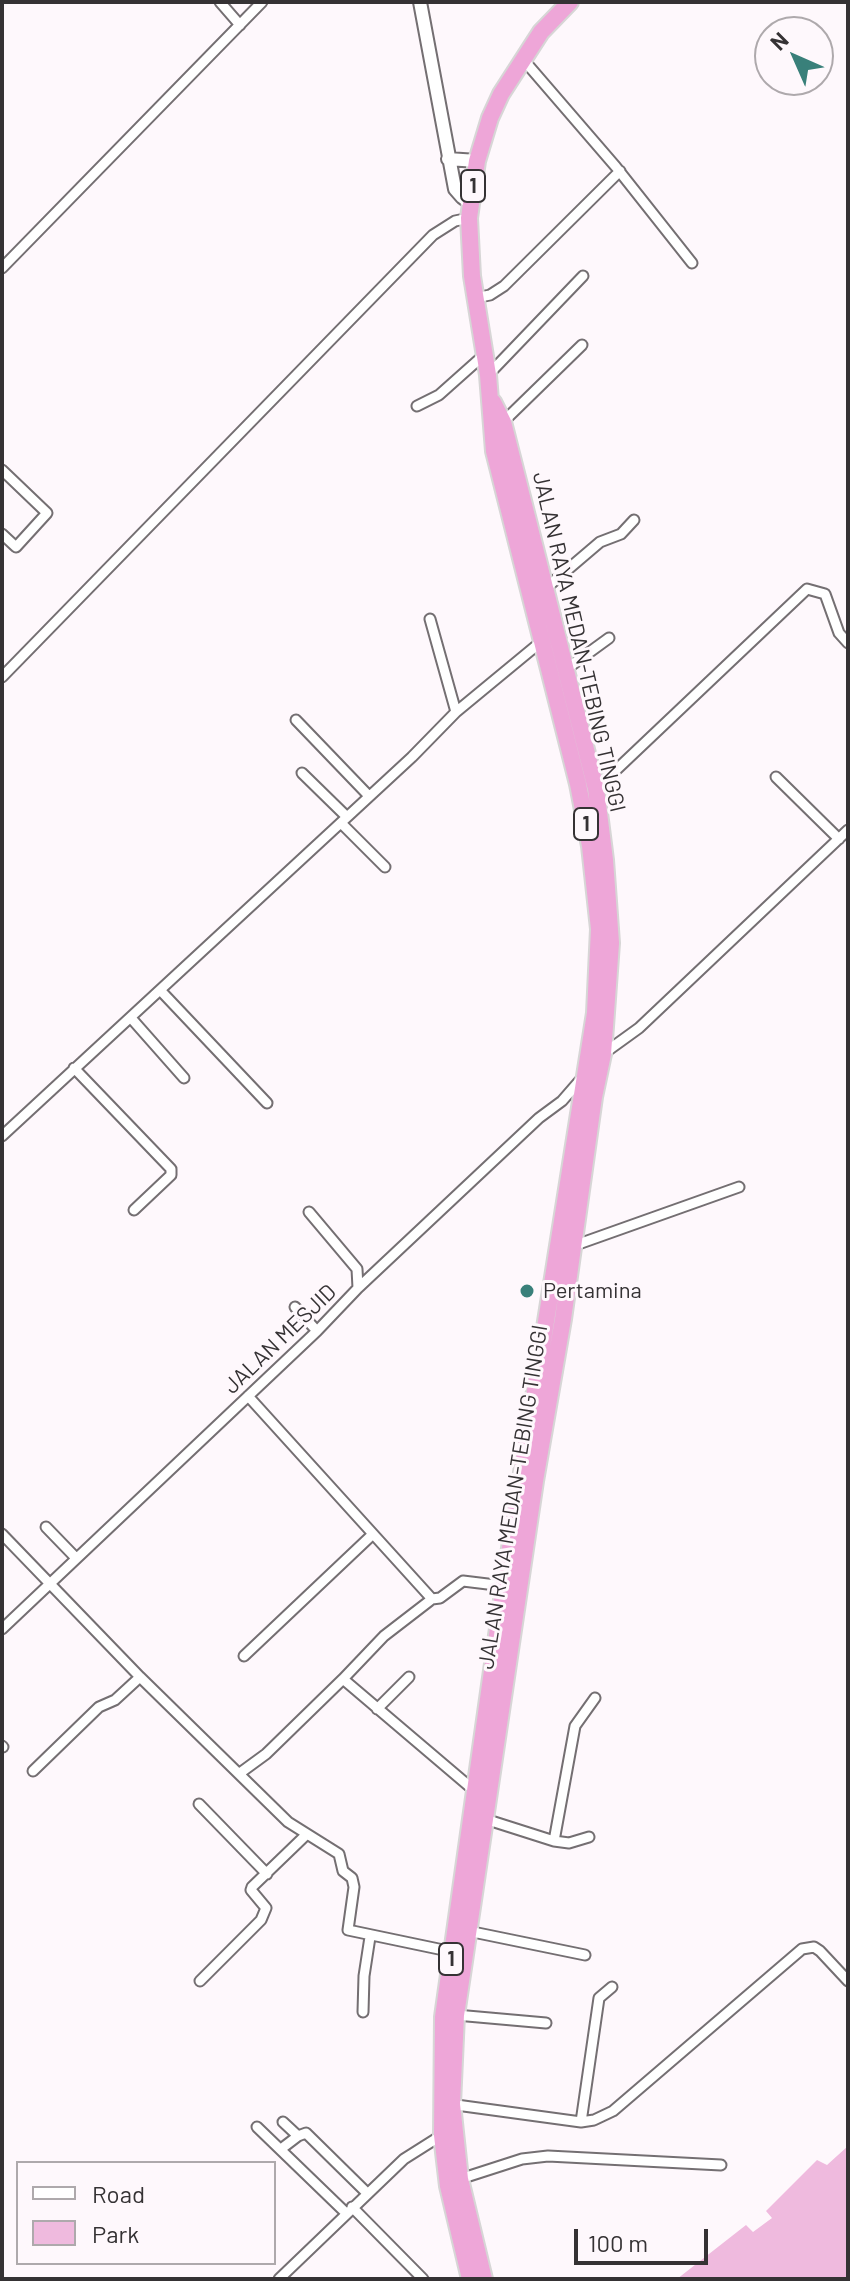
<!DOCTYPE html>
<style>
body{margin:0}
#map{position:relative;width:850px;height:2281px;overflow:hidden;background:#fef8fc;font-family:Barlow,sans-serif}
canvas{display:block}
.frame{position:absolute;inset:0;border:4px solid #353234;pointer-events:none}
.legend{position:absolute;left:16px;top:2161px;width:260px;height:104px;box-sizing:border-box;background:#fef8fc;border:2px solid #aea9ac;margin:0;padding:10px 14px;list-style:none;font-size:24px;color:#353234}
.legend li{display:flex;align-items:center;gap:16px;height:40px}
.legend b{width:40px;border:2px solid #aea9ac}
.north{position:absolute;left:754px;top:16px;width:80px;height:80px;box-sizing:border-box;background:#fef8fc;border:2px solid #aea9ac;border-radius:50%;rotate:315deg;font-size:22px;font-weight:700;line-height:32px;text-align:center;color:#353234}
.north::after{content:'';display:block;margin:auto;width:28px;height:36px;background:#39807a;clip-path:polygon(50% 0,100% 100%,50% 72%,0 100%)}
.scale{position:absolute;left:574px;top:2229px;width:134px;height:36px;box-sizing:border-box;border:4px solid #353234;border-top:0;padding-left:10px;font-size:24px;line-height:28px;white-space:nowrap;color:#353234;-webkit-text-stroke:6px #fef8fc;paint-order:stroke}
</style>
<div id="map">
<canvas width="850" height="2281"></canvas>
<div class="frame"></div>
<ul class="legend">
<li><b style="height:10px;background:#fff"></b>Road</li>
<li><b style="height:22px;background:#efbade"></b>Park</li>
</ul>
<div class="north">N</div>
<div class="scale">100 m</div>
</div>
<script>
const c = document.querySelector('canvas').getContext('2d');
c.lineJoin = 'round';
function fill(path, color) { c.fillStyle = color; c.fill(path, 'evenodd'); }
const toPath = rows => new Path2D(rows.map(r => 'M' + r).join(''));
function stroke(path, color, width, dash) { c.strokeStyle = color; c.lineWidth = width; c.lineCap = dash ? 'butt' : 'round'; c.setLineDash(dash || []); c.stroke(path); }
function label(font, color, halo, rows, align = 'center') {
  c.font = font + ' Barlow,sans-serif'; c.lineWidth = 6; c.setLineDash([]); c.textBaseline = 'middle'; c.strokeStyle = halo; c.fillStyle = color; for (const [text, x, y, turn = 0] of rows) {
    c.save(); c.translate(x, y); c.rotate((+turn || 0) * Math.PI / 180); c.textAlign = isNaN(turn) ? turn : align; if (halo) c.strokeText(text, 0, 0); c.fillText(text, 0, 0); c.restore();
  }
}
fill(toPath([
 [848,2146,848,2279,677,2279,746,2225,753,2232,772,2218,766,2211,817,2160,827,2165]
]), '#efbade');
const minor = toPath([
 [220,2,240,25],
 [522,58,616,167,692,263],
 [2,268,262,2],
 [475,298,490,295,504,286,620,171],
 [488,375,583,276],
 [417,406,439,395,485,354],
 [503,422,582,345],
 [2,470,47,513,16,547,2,534],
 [546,588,600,542,621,534,634,520],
 [430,619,456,712],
 [565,670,609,638],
 [2,677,433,235,455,221,469,218],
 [296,720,369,796],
 [302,773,347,817],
 [776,777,839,839],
 [596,789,807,589,825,594,839,633,848,643],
 [341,823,385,867],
 [160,990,267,1103],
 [131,1018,184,1078],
 [603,1054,639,1028,848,830],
 [74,1068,171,1169,171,1175,134,1210],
 [2,1136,412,757,456,712,542,641],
 [309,1212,357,1269,358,1288],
 [573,1246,739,1187],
 [295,1307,317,1331],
 [248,1396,432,1599],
 [46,1527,76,1558],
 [2,1534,140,1677,288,1822,339,1854,343,1871,352,1878,354,1887,348,1930,453,1952],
 [2,1629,317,1331,358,1288,539,1118,562,1101,582,1078],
 [244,1656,373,1534],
 [343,1679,384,1636,432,1599,440,1598,463,1581,504,1586],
 [377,1709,409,1677],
 [2,1746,3,1747],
 [33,1771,99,1707,115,1700,140,1677],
 [240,1773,266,1754,343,1679,476,1792],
 [199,1804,267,1874],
 [485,1819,554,1841,575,1726,595,1698],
 [554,1841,569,1843,589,1837],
 [468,1931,585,1955],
 [200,1981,261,1920,266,1908,251,1890,252,1887,307,1834],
 [363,2012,364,1976,370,1937],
 [456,2015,546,2023],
 [449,2104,581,2122,594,2120,613,2111,802,1949,814,1947,820,1951,848,1981],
 [283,2122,298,2136],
 [581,2122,599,1998,612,1987],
 [257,2127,346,2213],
 [281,2149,298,2136,306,2133,367,2193],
 [460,2179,522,2159,548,2156,721,2165],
 [352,2207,423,2279],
 [279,2279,404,2159,442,2135]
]);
const tertiary = toPath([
 [420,2,455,189,462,197,470,203],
 [448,159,477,161]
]);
const trunk = toPath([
 [470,2279,448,2186,442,2135,443,2017,504,1586,595,1013,599,929,590,846,578,784,494,451,488,375,472,276,469,218,477,161,490,118,501,94,541,32,570,2],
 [484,2279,460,2179,452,2104,456,2015,535,1481,563,1319,594,1097,603,1054,611,943,605,860,596,789,503,422,493,402]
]);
stroke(minor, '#746f72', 13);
stroke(tertiary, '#746f72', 16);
stroke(trunk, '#d7d6d6', 20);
stroke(minor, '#fff', 9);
stroke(tertiary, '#fff', 12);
stroke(trunk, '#eea6d8', 16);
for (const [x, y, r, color] of [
 [527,1291,8,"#39807a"]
]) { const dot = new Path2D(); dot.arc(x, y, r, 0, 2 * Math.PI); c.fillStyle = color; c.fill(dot); stroke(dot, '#fef8fc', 3); }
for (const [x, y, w] of [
 [473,186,24],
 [586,824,24],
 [451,1959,24]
]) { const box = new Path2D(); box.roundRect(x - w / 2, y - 16, w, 32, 6); c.fillStyle = '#fef8fc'; c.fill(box); stroke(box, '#353234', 2); }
label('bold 20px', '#353234', null, [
 ["1",473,186],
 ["1",586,824],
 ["1",451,1959]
]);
label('22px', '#353234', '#fef8fc', [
 ["JALAN RAYA MEDAN-TEBING TINGGI",579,642,77],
 ["JALAN MESJID",280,1339,-44],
 ["JALAN RAYA MEDAN-TEBING TINGGI",513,1497,-81]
]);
label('22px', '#353234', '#fef8fc', [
 ["Pertamina",543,1291]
], 'left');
</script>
